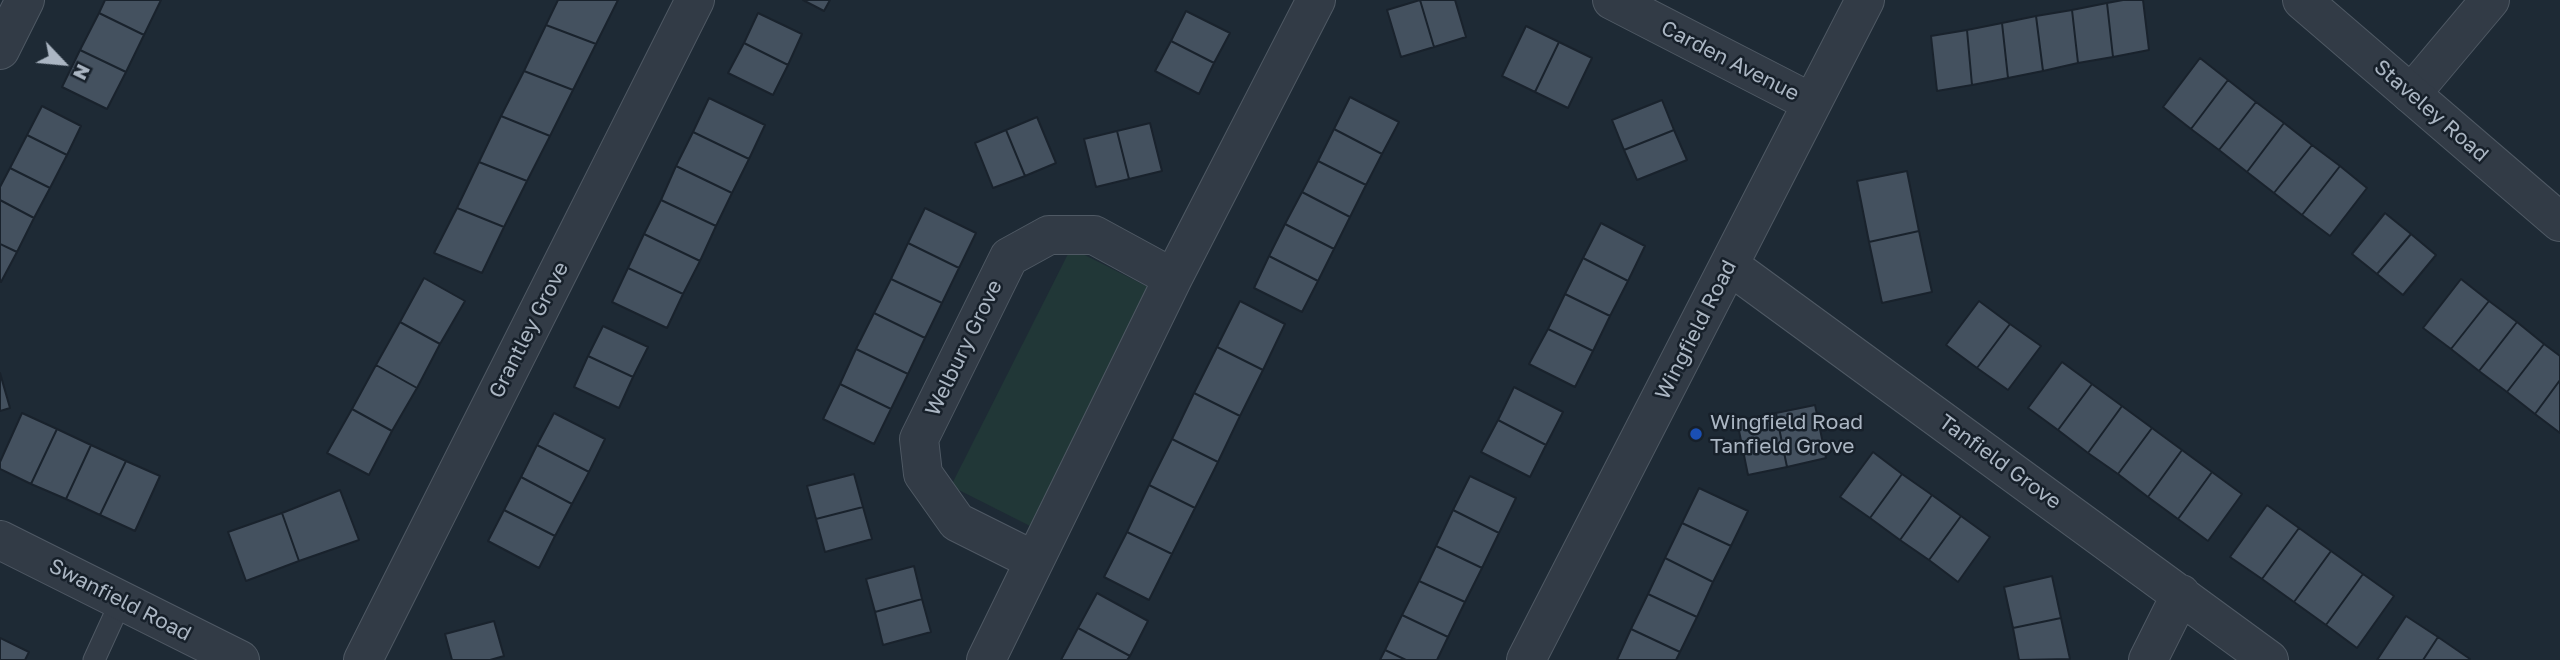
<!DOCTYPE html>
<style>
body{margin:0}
#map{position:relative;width:2560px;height:660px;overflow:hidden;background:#1e2a35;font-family:"Golos Text",sans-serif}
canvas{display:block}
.north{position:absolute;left:28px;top:28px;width:70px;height:70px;-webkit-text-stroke:5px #17202a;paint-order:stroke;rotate:116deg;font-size:19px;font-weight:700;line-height:28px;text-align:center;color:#abb6c3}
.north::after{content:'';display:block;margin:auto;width:24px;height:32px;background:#abb6c3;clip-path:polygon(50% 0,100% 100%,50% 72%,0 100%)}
</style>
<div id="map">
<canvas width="2560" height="660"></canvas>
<div class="north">N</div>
</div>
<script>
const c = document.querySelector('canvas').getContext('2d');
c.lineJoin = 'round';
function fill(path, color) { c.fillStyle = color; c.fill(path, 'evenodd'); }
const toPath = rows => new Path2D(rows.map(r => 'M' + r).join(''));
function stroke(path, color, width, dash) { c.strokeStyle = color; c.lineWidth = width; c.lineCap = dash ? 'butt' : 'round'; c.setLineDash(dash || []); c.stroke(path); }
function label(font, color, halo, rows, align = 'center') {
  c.font = font + ' "Golos Text",sans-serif'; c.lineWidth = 5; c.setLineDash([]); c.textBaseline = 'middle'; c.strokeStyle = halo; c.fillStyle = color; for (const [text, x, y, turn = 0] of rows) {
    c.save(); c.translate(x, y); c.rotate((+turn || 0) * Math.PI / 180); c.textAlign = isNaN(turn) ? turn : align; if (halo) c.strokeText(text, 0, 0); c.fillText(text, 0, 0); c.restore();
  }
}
fill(toPath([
 [1071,248,1154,290,1034,528,951,486]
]), '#213737');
const building = toPath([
 [105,0,161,0,144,35,99,13,105,0],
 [558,0,618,0,596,44,546,25,558,0],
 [803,0,830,0,824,11,803,0],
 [1420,0,1434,47,1401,57,1387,10,1420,0],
 [1420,0,1455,0,1466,37,1434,47,1420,0],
 [2123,0,2143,0,2149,50,2113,57,2107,3,2123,0],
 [2107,3,2113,57,2078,63,2072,10,2107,3],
 [2072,10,2078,63,2043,71,2036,16,2072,10],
 [1186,11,1230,33,1214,63,1171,41,1186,11],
 [99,13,144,35,126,72,80,50,99,13],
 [758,13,802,34,788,65,744,43,758,13],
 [2036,16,2043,71,2008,78,2002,23,2036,16],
 [2002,23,2008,78,1972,85,1967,30,2002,23],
 [546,25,596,44,573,90,524,71,546,25],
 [1526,26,1559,42,1535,92,1502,76,1526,26],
 [1967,30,1972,85,1937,91,1931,36,1967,30],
 [1171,41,1214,63,1199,94,1155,71,1171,41],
 [1559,42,1592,58,1568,108,1535,92,1559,42],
 [744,43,788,65,773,95,728,73,744,43],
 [80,50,126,72,107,109,62,87,80,50],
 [2200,58,2228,80,2191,129,2163,107,2200,58],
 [524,71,573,90,550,136,501,116,524,71],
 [2228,80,2256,102,2219,150,2191,129,2228,80],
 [1350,97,1399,122,1382,154,1334,129,1350,97],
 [709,98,765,125,749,159,693,132,709,98],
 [1662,100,1674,130,1624,150,1612,120,1662,100],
 [2256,102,2284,123,2247,172,2219,150,2256,102],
 [42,106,81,126,67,155,27,135,42,106],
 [501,116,550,136,527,181,479,162,501,116],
 [1037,117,1056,163,1025,176,1006,130,1037,117],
 [1150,123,1162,171,1129,179,1117,131,1150,123],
 [2284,123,2312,145,2274,193,2247,172,2284,123],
 [1334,129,1382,154,1366,185,1318,161,1334,129],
 [1006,130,1025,176,993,188,975,143,1006,130],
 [1674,130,1687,160,1637,180,1624,150,1674,130],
 [1117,131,1129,179,1096,187,1084,139,1117,131],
 [693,132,749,159,732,193,676,166,693,132],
 [27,135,67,155,50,188,10,168,27,135],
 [2312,145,2340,166,2302,215,2274,193,2312,145],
 [1318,161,1366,185,1350,217,1302,192,1318,161],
 [479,162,527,181,504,227,457,208,479,162],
 [676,166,732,193,716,226,661,200,676,166],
 [2340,166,2367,188,2330,236,2302,215,2340,166],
 [10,168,50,188,34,218,0,200,0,187,10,168],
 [1907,171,1919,231,1869,242,1857,181,1907,171],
 [1302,192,1350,217,1334,249,1285,224,1302,192],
 [0,200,34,218,17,252,0,244,0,200],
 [661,200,716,226,700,261,644,234,661,200],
 [457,208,504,227,482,273,434,253,457,208],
 [925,208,976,233,959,268,908,243,925,208],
 [2385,213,2411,234,2377,274,2352,254,2385,213],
 [1601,223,1645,246,1628,281,1583,258,1601,223],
 [1285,224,1334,249,1318,281,1269,256,1285,224],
 [1919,231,1932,292,1882,303,1869,242,1919,231],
 [644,234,700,261,683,294,628,268,644,234],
 [2411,234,2436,255,2403,295,2377,274,2411,234],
 [908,243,959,268,942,303,891,279,908,243],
 [0,244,17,252,1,282,0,282,0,244],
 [1269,256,1318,281,1302,312,1254,288,1269,256],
 [1583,258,1628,281,1610,316,1565,294,1583,258],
 [628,268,683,294,667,328,612,302,628,268],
 [424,278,465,301,440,344,400,322,424,278],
 [891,279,942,303,925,338,874,313,891,279],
 [2461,279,2489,301,2451,349,2423,328,2461,279],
 [1565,294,1610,316,1593,351,1548,329,1565,294],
 [1240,301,1285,324,1263,370,1217,347,1240,301],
 [1979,301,2010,324,1977,368,1946,345,1979,301],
 [2489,301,2517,322,2479,371,2451,349,2489,301],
 [874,313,925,338,908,374,856,349,874,313],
 [400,322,440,344,417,388,376,365,400,322],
 [2517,322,2544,344,2507,392,2479,371,2517,322],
 [2010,324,2041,346,2008,390,1977,368,2010,324],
 [603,326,648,347,633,377,588,356,603,326],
 [1548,329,1593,351,1575,387,1529,364,1548,329],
 [2544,344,2560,356,2560,380,2535,414,2507,392,2544,344],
 [1217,347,1263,370,1240,416,1194,393,1217,347],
 [856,349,908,374,891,409,840,384,856,349],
 [588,356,633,377,619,408,574,387,588,356],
 [2062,362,2092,384,2058,430,2028,408,2062,362],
 [376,365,417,388,392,431,352,409,376,365],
 [0,373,10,408,0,411,0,373],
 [2560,380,2560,433,2535,414,2560,380],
 [840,384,891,409,874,444,823,419,840,384],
 [2092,384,2122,406,2088,453,2058,430,2092,384],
 [1514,387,1563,412,1546,445,1498,420,1514,387],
 [1194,393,1240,416,1218,462,1172,439,1194,393],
 [1815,405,1826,458,1787,467,1776,413,1815,405],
 [2122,406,2152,428,2118,474,2088,453,2122,406],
 [352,409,392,431,369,475,327,453,352,409],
 [22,413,57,429,31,484,0,469,0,462,22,413],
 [554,413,605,439,589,472,537,445,554,413],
 [1776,413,1787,467,1748,475,1737,421,1776,413],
 [1498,420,1546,445,1530,477,1481,452,1498,420],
 [2152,428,2182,450,2148,497,2118,474,2152,428],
 [57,429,91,445,66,499,31,484,57,429],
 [1172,439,1218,462,1195,508,1149,485,1172,439],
 [91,445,126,461,100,515,66,499,91,445],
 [537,445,589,472,572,504,521,477,537,445],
 [2182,450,2212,472,2178,519,2148,497,2182,450],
 [1873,452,1902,474,1870,518,1840,497,1873,452],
 [126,461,160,476,135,531,100,515,126,461],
 [2212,472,2242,494,2208,541,2178,519,2212,472],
 [854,474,863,507,816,519,807,486,854,474],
 [1902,474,1932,495,1900,540,1870,518,1902,474],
 [1470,476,1516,498,1499,533,1453,510,1470,476],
 [521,477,572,504,555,536,504,510,521,477],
 [1149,485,1195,508,1172,554,1127,532,1149,485],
 [1699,488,1748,511,1731,546,1682,523,1699,488],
 [340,490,359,540,299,561,282,513,340,490],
 [1932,495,1961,516,1929,560,1900,540,1932,495],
 [2267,505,2299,528,2262,579,2230,557,2267,505],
 [863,507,872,539,825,552,816,519,863,507],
 [504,510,555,536,539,568,488,541,504,510],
 [1453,510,1499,533,1482,568,1436,546,1453,510],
 [282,513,299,561,246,581,228,532,282,513],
 [1961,516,1990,537,1958,582,1929,560,1961,516],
 [1682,523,1731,546,1713,582,1665,558,1682,523],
 [2299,528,2331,551,2294,602,2262,579,2299,528],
 [1127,532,1172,554,1149,600,1104,577,1127,532],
 [1436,546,1482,568,1465,602,1419,581,1436,546],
 [2331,551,2363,574,2326,625,2294,602,2331,551],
 [1665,558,1713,582,1697,617,1648,594,1665,558],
 [914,566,922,599,875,612,866,579,914,566],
 [2363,574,2394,596,2357,648,2326,625,2363,574],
 [2052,576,2061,618,2013,628,2004,587,2052,576],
 [1419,581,1465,602,1448,637,1402,615,1419,581],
 [1097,593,1148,621,1130,656,1078,628,1097,593],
 [1648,594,1697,617,1680,652,1631,629,1648,594],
 [922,599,931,632,883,645,875,612,922,599],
 [1402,615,1448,637,1437,660,1406,660,1385,650,1402,615],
 [2406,616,2438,637,2423,660,2377,660,2406,616],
 [2061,618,2070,659,2019,660,2013,628,2061,618],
 [494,621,504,656,490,660,452,660,445,634,494,621],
 [1078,628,1130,656,1127,660,1061,660,1078,628],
 [1631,629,1680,652,1676,660,1617,660,1631,629],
 [2438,637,2470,659,2469,660,2423,660,2438,637],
 [0,638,29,652,25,660,0,660,0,638],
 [1385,650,1406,660,1380,660,1385,650]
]);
fill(building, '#44515f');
stroke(building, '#19222c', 2);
const service = toPath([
 [94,660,121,601]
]);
const minor = toPath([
 [1612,0,1812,103],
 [0,50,25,0],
 [2411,94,2490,0],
 [1729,265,2269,660],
 [0,540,240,660],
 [1033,560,957,522,923,474,919,439,1009,257,1049,235,1094,235,1173,278],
 [363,660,695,0],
 [986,660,1173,278,1316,0],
 [1526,660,1865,0],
 [2148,660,2181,594]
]);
const tertiary = toPath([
 [2302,0,2560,222]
]);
stroke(service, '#4f5964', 23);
stroke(minor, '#4f5964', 40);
stroke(tertiary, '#4f5964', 40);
stroke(service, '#323b46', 21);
stroke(minor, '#323b46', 38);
stroke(tertiary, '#323b46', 38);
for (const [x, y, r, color] of [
 [1696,434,7,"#1a4fb4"]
]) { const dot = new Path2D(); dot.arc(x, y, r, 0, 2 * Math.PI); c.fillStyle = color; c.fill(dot); stroke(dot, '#17202a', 2.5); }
label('21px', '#abb6c3', '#17202a', [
 ["Carden Avenue",1730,61,27],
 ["Staveley Road",2431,111,41],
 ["Grantley Grove",529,330,-63],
 ["Wingfield Road",1696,330,-63],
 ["Welbury Grove",964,348,-64],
 ["Tanfield Grove",2000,462,36],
 ["Swanfield Road",120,600,27]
]);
label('21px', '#abb6c3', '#17202a', [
 ["Wingfield Road",1710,422],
 ["Tanfield Grove",1710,446]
], 'left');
</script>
